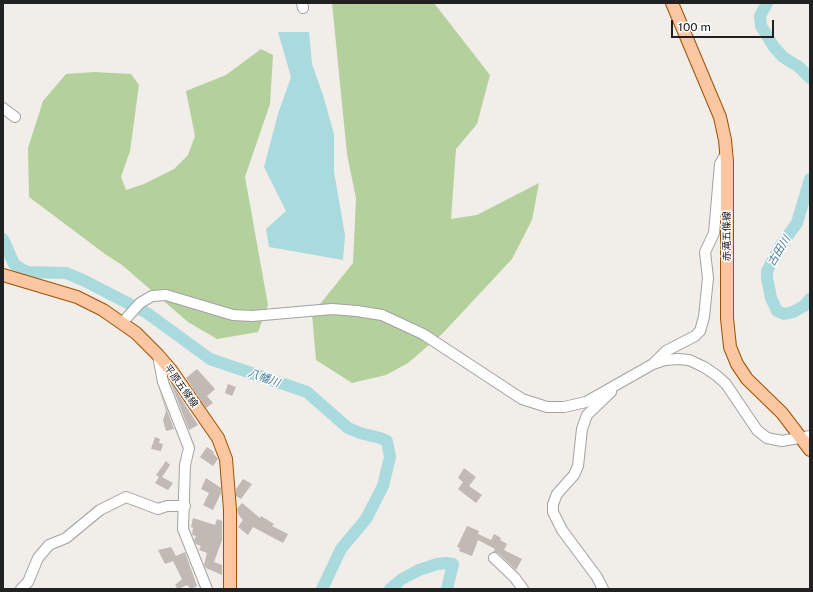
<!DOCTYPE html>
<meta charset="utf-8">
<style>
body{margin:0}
#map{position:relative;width:813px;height:592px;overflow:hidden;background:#f1ede8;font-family:"Public Sans",sans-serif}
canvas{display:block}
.frame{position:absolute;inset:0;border:4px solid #212121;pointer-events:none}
.scale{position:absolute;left:671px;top:20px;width:103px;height:18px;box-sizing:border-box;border:2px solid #212121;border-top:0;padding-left:5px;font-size:12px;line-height:14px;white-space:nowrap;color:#212121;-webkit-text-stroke:3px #fff;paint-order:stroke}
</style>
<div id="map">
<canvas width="813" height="592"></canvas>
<div class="frame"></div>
<div class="scale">100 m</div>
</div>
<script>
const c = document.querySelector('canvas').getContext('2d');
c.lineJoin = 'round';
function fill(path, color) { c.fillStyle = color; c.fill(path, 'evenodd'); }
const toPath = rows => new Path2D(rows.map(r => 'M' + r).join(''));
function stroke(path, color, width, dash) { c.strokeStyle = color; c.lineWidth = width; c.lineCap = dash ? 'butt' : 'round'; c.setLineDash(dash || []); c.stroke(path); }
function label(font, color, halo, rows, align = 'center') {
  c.font = font + ' "Public Sans","Noto Sans JP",sans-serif'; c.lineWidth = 3; c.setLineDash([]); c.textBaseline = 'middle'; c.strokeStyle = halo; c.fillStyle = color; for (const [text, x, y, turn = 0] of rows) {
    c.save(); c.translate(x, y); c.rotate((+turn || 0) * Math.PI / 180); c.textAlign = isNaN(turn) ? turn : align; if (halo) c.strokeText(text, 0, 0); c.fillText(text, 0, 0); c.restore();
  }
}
fill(toPath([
 [332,3,434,3,490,75,477,124,456,149,451,219,477,215,539,183,532,220,512,259,443,333,408,363,386,375,352,383,316,360,312,314,353,263,356,198,347,154],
 [261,49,273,55,270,104,245,177,268,305,258,332,217,339,188,322,122,265,105,254,29,197,28,148,43,101,66,74,94,72,131,74,139,85,130,151,121,177,126,190,144,184,174,169,188,155,195,136,186,91,226,75]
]), '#b4d09d');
fill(toPath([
 [278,32,309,32,312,64,323,95,334,134,334,172,345,235,343,260,269,247,266,229,286,211,264,167,278,114,291,77]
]), '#a9dade');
stroke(toPath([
 [767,3,760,16,761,26,774,47,783,57,799,67,810,78],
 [810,179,797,223,781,245,767,271,767,278,771,298,777,311,784,314,793,312,804,306,810,299],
 [3,239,14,264,21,269,28,272,66,273,83,280,147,313,210,359,307,392,348,428,360,433,380,438,387,441,390,457,383,486,366,519,341,549,322,589],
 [390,589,402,579,419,570,437,564,446,563,453,564,447,589]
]), '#a9dade', 12);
fill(toPath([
 [197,369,215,389,207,396,213,403,206,408,186,378],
 [170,381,198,425,189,430],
 [228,384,236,387,232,396,225,393],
 [159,389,174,429,166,431,163,420,166,411],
 [155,437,160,439,159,443,163,444,161,451,151,449],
 [207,447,214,452,213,453,218,459,213,466,200,457],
 [166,461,170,465,162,477,173,483,168,490,155,483,159,477,156,475],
 [464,468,476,477,469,486,482,495,476,503,458,489,463,482,458,478],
 [206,478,221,488,221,493,213,510,203,505,209,493,201,489],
 [243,479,252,484,241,499,236,496,236,489],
 [242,503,260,518,261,516,274,524,272,526,288,534,283,543,253,527,248,535,238,527,243,520,238,514,237,509],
 [193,518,215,525,217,519,222,521,222,540,214,562,222,565,222,575,206,568,204,565,207,553,199,550,201,546,196,544,194,540,196,536,192,535,193,528,191,527],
 [467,526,479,531,478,534,491,540,494,534,501,538,500,540,507,544,504,550,522,559,516,570,498,553,493,552,495,549,478,540,472,556,459,551,460,548,457,547],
 [171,547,176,556,185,552,197,586,191,589,187,585,178,589,175,585,182,579,173,561,165,564,158,550]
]), '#c2b8b4');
const minor = toPath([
 [302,3,303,8],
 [3,108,15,117],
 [123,322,140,303,152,296,166,295,233,315,252,316,332,309,357,311,382,315,423,334,522,399,547,407,564,407,586,402,653,364,665,360,678,359,689,360,704,367,716,375,726,384,757,430,767,438,782,441,810,436],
 [158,355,163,382,189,448,185,465,183,529,207,589],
 [654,363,666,351,695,336,700,331,704,317,708,278,705,252,714,233,720,164,727,152],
 [494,558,515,578,523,589],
 [21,589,28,582,38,558,49,545,66,538,100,510,126,497,158,509,167,506,185,506],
 [603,589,597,577,562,530,553,512,553,504,557,494,574,475,578,466,582,429,587,415,611,392]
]);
const major = toPath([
 [672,3,720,117,725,140,727,162,727,318,730,347,737,364,747,379,782,413,810,450],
 [3,275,77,297,103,310,136,333,158,355,171,370,218,438,226,459,230,510,230,589]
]);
stroke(minor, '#a2a2a2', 12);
stroke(major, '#9d5101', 14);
stroke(minor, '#fff', 10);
stroke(major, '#fbc7a3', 12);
label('10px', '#212121', '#fff', [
 ["赤滝五條線",727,236,-90],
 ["平原五條線",181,386,54]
]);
label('italic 11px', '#447c9a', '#fff', [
 ["古田川",779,251,-59],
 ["八幡川",264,378,19]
]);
</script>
